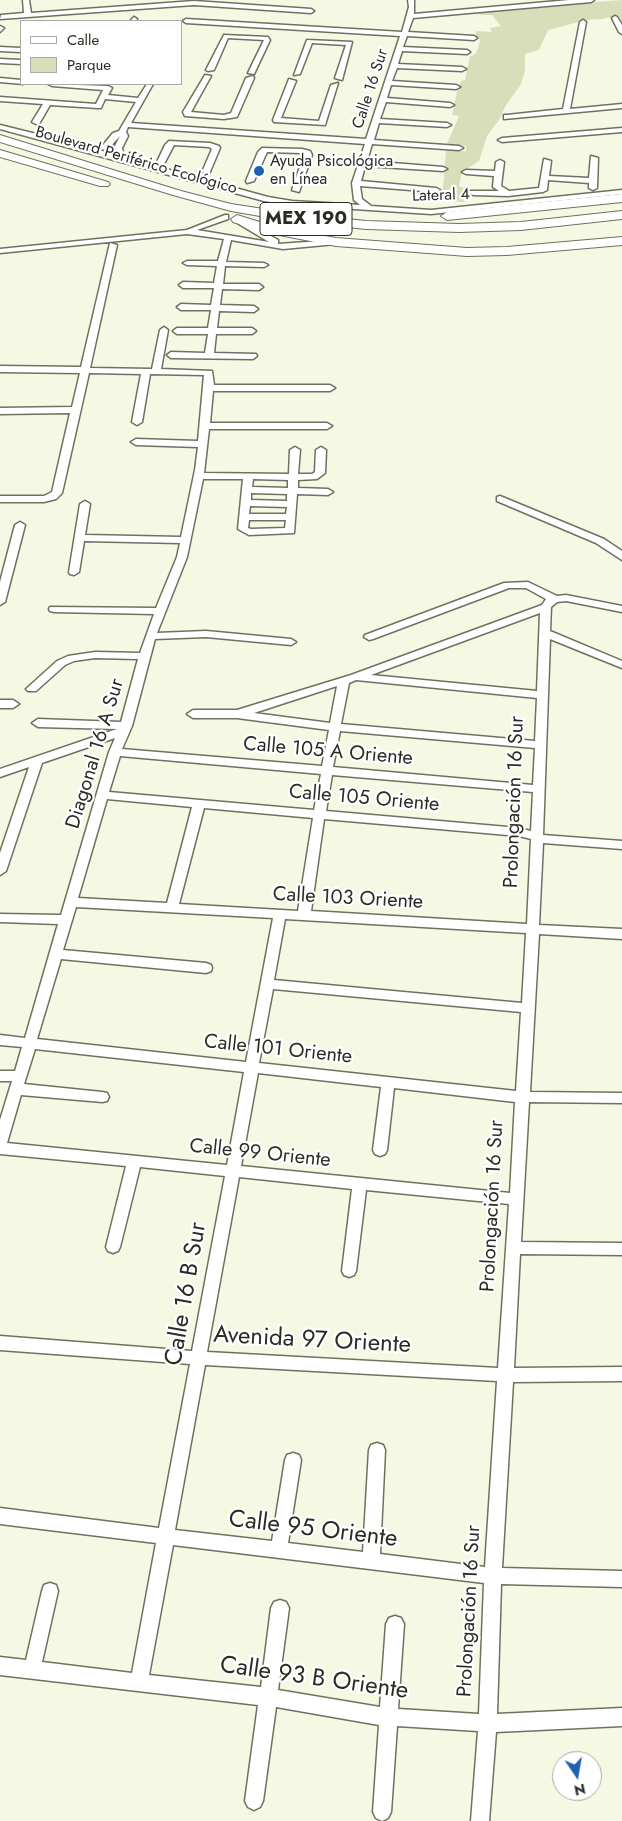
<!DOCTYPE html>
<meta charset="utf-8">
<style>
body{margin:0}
#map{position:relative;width:622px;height:1821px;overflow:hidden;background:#f5f9e4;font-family:Jost,sans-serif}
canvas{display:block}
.legend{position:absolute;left:20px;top:20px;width:162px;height:65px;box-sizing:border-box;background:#fff;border:1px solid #aaaaa7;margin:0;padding:6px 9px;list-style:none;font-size:15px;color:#2a2b23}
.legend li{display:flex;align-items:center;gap:10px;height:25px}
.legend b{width:25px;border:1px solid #aaaaa7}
.north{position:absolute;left:552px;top:1751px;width:50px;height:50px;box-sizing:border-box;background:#fff;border:1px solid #aaaaa7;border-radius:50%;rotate:168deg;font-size:14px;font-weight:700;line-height:20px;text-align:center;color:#2a2b23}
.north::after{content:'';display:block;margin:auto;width:18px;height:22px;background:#2061b2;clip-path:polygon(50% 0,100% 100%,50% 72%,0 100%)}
</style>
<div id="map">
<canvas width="622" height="1821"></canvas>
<ul class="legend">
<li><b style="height:6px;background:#fff"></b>Calle</li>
<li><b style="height:14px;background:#d9deba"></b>Parque</li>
</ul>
<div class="north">N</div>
</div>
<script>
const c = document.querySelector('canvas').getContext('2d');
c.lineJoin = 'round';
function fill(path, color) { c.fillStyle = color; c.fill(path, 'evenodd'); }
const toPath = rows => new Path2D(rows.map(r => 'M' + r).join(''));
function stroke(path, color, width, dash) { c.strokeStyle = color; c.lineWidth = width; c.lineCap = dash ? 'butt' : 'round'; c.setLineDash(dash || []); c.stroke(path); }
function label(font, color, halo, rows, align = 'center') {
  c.font = font + ' Jost,sans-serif'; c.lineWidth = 4.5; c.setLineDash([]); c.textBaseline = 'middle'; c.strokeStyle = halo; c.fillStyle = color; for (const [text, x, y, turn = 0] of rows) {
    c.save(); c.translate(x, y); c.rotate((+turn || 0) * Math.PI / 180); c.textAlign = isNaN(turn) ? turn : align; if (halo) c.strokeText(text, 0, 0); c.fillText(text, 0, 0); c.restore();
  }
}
fill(toPath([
 [622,0,622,22,619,17,609,17,603,19,586,20,548,30,539,50,525,54,525,72,520,86,506,105,499,120,487,136,479,161,462,172,459,186,471,191,468,200,465,202,442,201,446,151,466,151,466,146,447,144,459,116,452,115,457,92,461,81,465,80,470,56,474,55,478,49,480,40,476,35,476,31,492,32,490,28,501,26,492,15,481,15,475,11]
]), '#d9deba');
const minor = toPath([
 [23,0,29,0,31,13,194,1,311,9,314,11,311,13,194,5,0,19,1,15,24,13,23,0],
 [408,0,414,0,414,14,569,0,594,0,591,2,413,18,408,32,474,36,477,38,474,40,407,36,403,47,467,50,470,52,467,54,402,51,398,64,462,67,466,69,462,71,397,68,392,81,456,85,460,87,456,89,391,85,387,98,450,103,454,105,450,107,386,102,380,119,447,123,451,125,447,127,379,123,374,140,459,146,463,148,459,150,372,144,367,161,443,167,447,169,443,171,365,166,361,181,436,188,440,190,436,192,360,186,362,199,371,206,431,210,622,190,622,194,431,214,292,205,264,201,0,129,0,125,89,147,103,145,113,133,119,131,136,102,105,99,101,108,98,108,50,105,39,124,36,124,32,122,43,104,0,101,0,97,96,104,103,90,52,86,48,84,108,86,112,88,108,95,138,98,147,84,153,84,131,123,366,139,400,36,186,23,183,21,186,19,402,32,409,7,408,0],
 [128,127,365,144,352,183,354,200,360,205,292,201,268,197,130,159,123,153,122,148,128,136,126,132,128,127],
 [120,136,114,148,116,155,99,150,108,149,120,136],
 [615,16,617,17,622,25,622,34,619,32,612,18,615,16],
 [134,17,137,19,136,21,130,21,134,17],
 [583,20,586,22,570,109,622,104,622,108,504,119,504,115,507,115,563,109,580,22,583,20],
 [0,26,4,28,0,32,0,26],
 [224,35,268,37,270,40,254,74,248,73,264,40,228,38,214,70,208,71,206,70,224,35],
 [307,40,352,42,342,80,335,78,346,45,312,43,300,74,294,75,307,40],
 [0,47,21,48,21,52,0,51,0,47],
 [0,59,21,60,21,64,0,63,0,59],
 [205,75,211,76,191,112,224,115,231,113,246,78,253,76,254,78,237,117,224,119,185,116,183,112,205,75],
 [0,78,21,80,23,84,0,82,0,78],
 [289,79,296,81,281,118,319,121,331,85,338,83,325,125,274,122,273,120,289,79],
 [622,128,622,132,502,142,498,140,502,138,622,128],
 [169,141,210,143,219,146,220,148,209,174,202,172,212,149,209,147,174,145,164,164,158,164,157,162,165,145,169,141],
 [262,148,302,149,310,151,312,155,299,192,292,190,304,155,301,153,267,152,254,181,247,183,246,181,258,152,262,148],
 [591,156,598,158,597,188,593,190,589,188,589,183,548,180,547,190,543,192,508,196,473,195,469,193,470,191,499,191,493,187,494,176,466,174,462,172,466,170,495,171,496,162,500,160,504,162,501,186,509,191,539,188,544,159,551,161,549,176,589,178,591,156],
 [225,215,228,215,228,219,197,230,269,242,234,221,233,219,237,217,278,240,278,244,336,240,340,242,336,244,283,249,231,240,226,262,264,263,268,265,264,267,225,266,223,284,259,284,263,287,259,290,222,289,220,305,254,306,258,309,254,312,219,311,217,328,252,328,256,331,252,334,216,334,214,353,256,354,257,356,253,359,171,358,167,355,171,352,205,353,208,334,177,334,173,331,177,328,208,328,211,310,181,310,177,307,181,304,211,305,214,288,183,288,179,285,183,282,214,283,217,266,187,265,183,263,187,261,218,261,224,239,187,234,0,253,0,249,187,230,225,215],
 [110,243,117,245,90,368,152,369,160,330,164,327,168,330,161,369,212,371,214,385,330,385,335,388,330,391,213,391,210,423,327,423,332,426,327,429,209,429,204,473,289,474,290,450,295,447,300,450,298,474,312,474,315,472,316,450,321,447,326,450,325,473,317,479,298,480,298,488,328,489,333,492,328,495,297,494,294,533,249,535,238,529,243,479,203,479,187,557,157,633,206,631,291,639,296,642,291,645,206,637,155,639,132,726,122,749,322,766,329,730,237,718,193,718,187,714,193,710,237,710,351,675,542,605,546,599,526,588,509,588,373,639,369,640,364,637,365,635,504,583,528,582,557,596,566,595,622,606,622,612,566,601,557,602,551,607,550,631,622,661,622,668,550,639,543,835,622,841,622,849,543,843,539,925,622,929,622,939,539,934,530,1092,622,1093,622,1103,529,1102,521,1242,622,1243,622,1255,520,1254,514,1368,622,1367,622,1381,513,1382,502,1568,622,1571,622,1587,501,1584,497,1714,622,1708,622,1726,496,1732,489,1821,471,1821,478,1731,397,1726,391,1812,388,1818,382,1821,376,1818,373,1812,379,1725,276,1707,263,1801,260,1807,254,1810,248,1807,245,1801,258,1705,0,1675,0,1657,26,1660,42,1591,44,1585,50,1583,56,1585,58,1591,42,1662,132,1673,156,1543,0,1524,0,1508,159,1528,190,1364,0,1350,0,1336,192,1351,225,1176,140,1167,120,1247,118,1251,113,1253,108,1251,106,1247,126,1166,0,1154,0,1120,12,1081,0,1081,0,1071,15,1071,22,1047,0,1045,0,1035,25,1038,58,924,0,922,0,914,61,915,109,752,115,738,42,763,6,871,0,875,0,853,29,767,0,777,0,769,117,729,38,727,32,723,38,719,121,722,138,659,95,658,74,661,65,665,36,691,28,691,26,689,57,661,68,656,95,652,140,653,154,614,54,612,50,611,49,609,50,607,156,608,177,557,180,543,84,541,79,572,74,575,70,574,69,572,80,504,85,501,90,504,85,535,181,537,195,470,198,447,136,445,131,442,136,439,198,441,204,375,150,374,142,422,137,425,132,422,141,374,89,373,62,493,56,499,44,502,0,502,0,496,44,496,52,492,70,413,0,414,0,408,72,407,80,373,0,372,0,366,81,367,110,243],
 [253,479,288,480,288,488,252,487,253,479],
 [251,493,287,494,287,501,251,500,251,493],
 [250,506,287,507,286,514,249,514,250,506],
 [249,520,286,520,285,528,251,529,248,528,249,520],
 [540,613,537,691,371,675,540,613],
 [356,680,537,698,535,741,341,724,349,683,356,680],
 [337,686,330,723,254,713,337,686],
 [340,731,535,748,533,785,333,767,340,731],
 [120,756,321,774,314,810,109,792,120,756],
 [332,775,533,792,531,831,519,828,326,811,332,775],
 [107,799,192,807,167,903,78,898,107,799],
 [204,808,313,818,298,911,179,904,204,808],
 [324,819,519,836,531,839,527,924,311,911,324,819],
 [76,907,273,918,246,1062,37,1039,61,959,206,973,211,971,212,968,211,965,206,963,63,950,76,907],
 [285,919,526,933,522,1003,274,980,285,919],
 [273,989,521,1012,516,1091,259,1063,273,989],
 [35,1049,244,1072,227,1165,7,1143,21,1095,102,1102,107,1101,109,1097,107,1093,102,1092,24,1084,35,1049],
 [258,1073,381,1087,373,1150,375,1154,380,1156,385,1154,387,1150,394,1088,515,1102,510,1193,241,1166,258,1073],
 [239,1177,352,1189,342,1271,344,1275,349,1277,354,1275,356,1271,366,1190,509,1204,498,1368,207,1352,239,1177],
 [205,1365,497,1381,485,1567,380,1554,385,1450,383,1445,377,1443,371,1445,369,1450,363,1552,288,1543,301,1460,299,1455,293,1453,287,1455,285,1460,272,1541,175,1530,205,1365],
 [173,1545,484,1583,479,1714,398,1709,404,1624,401,1618,395,1616,389,1618,386,1624,380,1707,278,1690,289,1608,286,1602,280,1600,274,1602,271,1608,261,1687,149,1675,173,1545],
 [500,496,604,539,622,551,622,560,596,543,497,501,497,497,500,496],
 [20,522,25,525,5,602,0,605,0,582,15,525,20,522],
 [0,700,13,700,19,704,13,708,0,708,0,700]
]);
const highway = toPath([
 [0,135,181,191,231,204,283,212,366,221,459,224,521,222,622,211,622,219,521,230,459,232,366,229,283,220,231,211,173,195,0,142,0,135],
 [0,150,108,182,110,184,108,186,100,186,0,157,0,150],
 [622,194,622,202,447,220,441,216,447,212,622,194],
 [237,215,276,227,336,238,467,248,507,247,622,237,622,245,507,255,467,256,336,246,274,234,233,222,231,219,237,215]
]);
stroke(minor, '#6e715f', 3);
stroke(highway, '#6e715f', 2);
fill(minor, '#fff');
fill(highway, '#fff');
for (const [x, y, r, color] of [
 [259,171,6,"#2061b2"]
]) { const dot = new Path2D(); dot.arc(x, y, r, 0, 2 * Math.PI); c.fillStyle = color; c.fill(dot); stroke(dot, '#fff', 2); }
label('16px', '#2a2b23', '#fff', [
 ["Calle 16 Sur",371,89,-72],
 ["Boulevard Periférico Ecológico",136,161,16],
 ["Lateral 4",441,196,-2]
]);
label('16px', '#2a2b23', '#fff', [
 ["Ayuda Psicológica",270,162],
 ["en Línea",270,180]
], 'left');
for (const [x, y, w] of [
 [306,219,92]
]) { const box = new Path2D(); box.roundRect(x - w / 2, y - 16.5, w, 33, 4); c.fillStyle = '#fff'; c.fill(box); stroke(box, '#2a2b23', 1); }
label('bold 19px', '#2a2b23', null, [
 ["MEX 190",306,219]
]);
label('20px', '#2a2b23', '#fff', [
 ["Calle 105 A Oriente",328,752,5],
 ["Diagonal 16 A Sur",96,754,-73],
 ["Calle 105 Oriente",364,799,5],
 ["Prolongación 16 Sur",515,802,-88],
 ["Calle 103 Oriente",348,899,3],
 ["Calle 101 Oriente",278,1050,6],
 ["Calle 99 Oriente",260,1154,6],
 ["Prolongación 16 Sur",493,1206,-87],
 ["Prolongación 16 Sur",470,1611,-87]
]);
label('24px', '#2a2b23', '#fff', [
 ["Calle 16 B Sur",187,1294,-80],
 ["Avenida 97 Oriente",312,1341,3],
 ["Calle 95 Oriente",313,1530,7],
 ["Calle 93 B Oriente",314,1679,8]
]);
</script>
